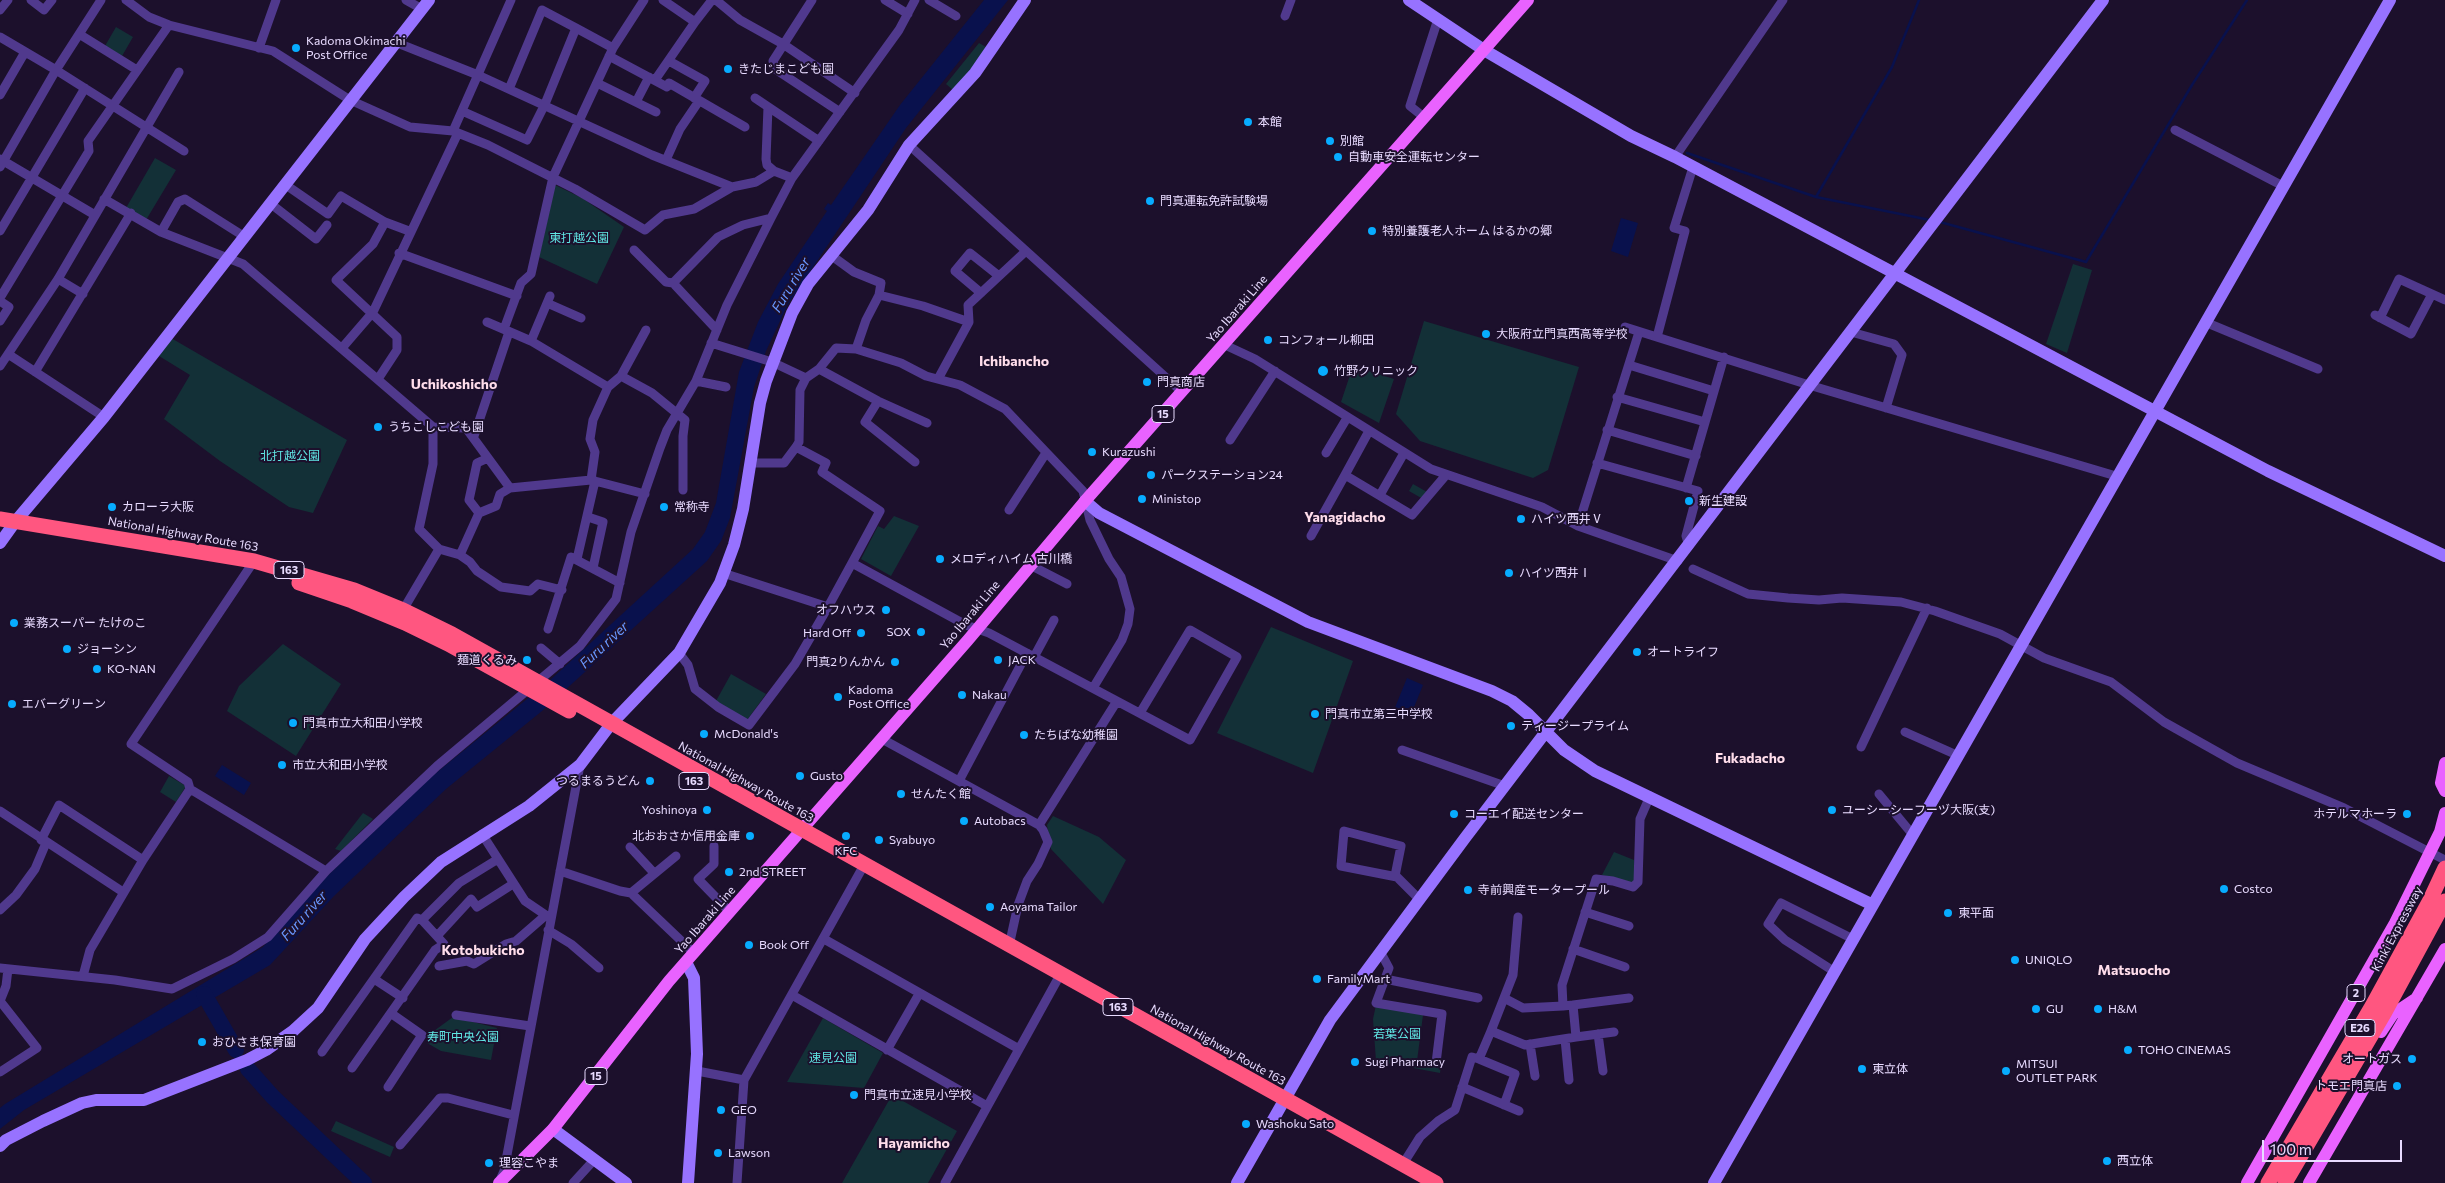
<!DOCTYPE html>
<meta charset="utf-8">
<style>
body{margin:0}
#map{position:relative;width:2445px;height:1183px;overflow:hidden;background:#1c102c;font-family:Commissioner,sans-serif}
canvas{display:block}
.scale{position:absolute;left:2262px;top:1140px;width:140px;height:22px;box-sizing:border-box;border:2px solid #e8dbff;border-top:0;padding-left:6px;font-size:15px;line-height:18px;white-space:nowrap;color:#e8dbff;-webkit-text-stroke:4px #1c102c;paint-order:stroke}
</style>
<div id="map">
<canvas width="2445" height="1183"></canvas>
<div class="scale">100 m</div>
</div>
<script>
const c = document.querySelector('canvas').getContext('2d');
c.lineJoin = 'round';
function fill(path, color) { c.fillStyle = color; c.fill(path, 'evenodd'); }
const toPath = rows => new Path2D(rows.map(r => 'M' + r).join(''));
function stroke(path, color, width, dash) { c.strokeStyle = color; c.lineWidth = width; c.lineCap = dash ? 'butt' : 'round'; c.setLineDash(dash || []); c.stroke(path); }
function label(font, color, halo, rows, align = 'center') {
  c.font = font + ' Commissioner,"Noto Sans JP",sans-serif'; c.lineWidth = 4; c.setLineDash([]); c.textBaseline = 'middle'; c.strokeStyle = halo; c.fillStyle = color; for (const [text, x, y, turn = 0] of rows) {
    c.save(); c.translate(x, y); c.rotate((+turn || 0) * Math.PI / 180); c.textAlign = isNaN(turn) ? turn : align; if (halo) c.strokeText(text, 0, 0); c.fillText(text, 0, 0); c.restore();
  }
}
fill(toPath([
 [116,27,133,37,122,56,105,46],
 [979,43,986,47,971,71,953,90,946,84],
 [155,158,176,170,146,220,126,208],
 [555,185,582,198,624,227,597,284,539,257],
 [2073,264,2092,270,2067,353,2046,344],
 [1424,321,1579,367,1548,470,1533,478,1420,441,1396,414],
 [171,338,347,440,313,513,289,507,220,461,164,419,190,375,159,356],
 [1353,366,1394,379,1379,423,1341,402],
 [1413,484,1427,492,1423,499,1409,491],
 [894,516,919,526,891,576,861,559,878,526,884,529],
 [1271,627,1353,661,1313,773,1217,733],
 [283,644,341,684,296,756,227,711,239,686],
 [731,674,766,694,747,720,716,701],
 [169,776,186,786,176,802,160,792],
 [363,813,373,819,341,851,335,849],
 [1053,816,1099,837,1126,860,1103,904,1051,849,1047,825],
 [1614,852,1634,860,1635,879,1631,883,1602,875],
 [1376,1005,1423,1015,1417,1061,1441,1065,1440,1073,1376,1061,1373,1019],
 [453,1017,497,1028,491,1060,441,1051,427,1043,427,1036],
 [823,1018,883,1053,864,1088,787,1082],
 [892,1095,957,1131,928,1183,842,1183],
 [336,1121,394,1147,390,1157,331,1131]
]), '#133037');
fill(toPath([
 [984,0,1008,0,906,128,787,306,766,351,754,387,730,518,721,541,707,561,542,711,446,789,334,896,270,965,24,1110,0,1129,0,1108,5,1104,263,947,319,884,431,777,548,682,693,549,705,532,716,503,739,372,758,322,778,284,827,211,824,209,828,203,831,205,900,105],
 [1621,218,1638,223,1628,257,1611,251],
 [1407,678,1423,685,1410,717,1394,710],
 [222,765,251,783,244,795,215,776]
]), '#09114d');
stroke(toPath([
 [1687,153,1816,197,1930,220],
 [1816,197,1892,67,1919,0],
 [1940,222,2086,262,2192,85,2247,0]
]), '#09114d', 2.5);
stroke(toPath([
 [204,994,236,1050],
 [248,1069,273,1097,364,1183]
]), '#09114d', 16);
stroke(toPath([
 [31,0,44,10,52,0],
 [126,0,149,17,169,25,273,51,350,100,410,127,453,131,488,145,575,189,645,230,663,215,694,209,732,187],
 [406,0,422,9],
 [663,0,695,22,712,0],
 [716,0,740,20,783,44,855,93],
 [812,0,773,61,775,69,840,112],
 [885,0,908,14],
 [929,0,956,16],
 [0,10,8,0],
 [1285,16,1291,0],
 [79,34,137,70],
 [0,37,56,70,184,151],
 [395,42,478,75,652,155,732,187,756,182,774,171,792,178],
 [259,48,276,0],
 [613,48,644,0],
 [609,56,667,87,669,83,745,127],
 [669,61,705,81,694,98],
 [655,80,695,22],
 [597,83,656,112],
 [509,89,542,10,576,28],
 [0,95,25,52],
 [755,98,819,141],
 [636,102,649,77],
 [768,107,766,159,767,165,774,171],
 [462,111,527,140,545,104,576,28,613,48,553,177,531,274,521,283,504,329],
 [1425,118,1410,106,1438,19],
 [2175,130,2283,186],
 [453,131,511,0],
 [909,145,1182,392],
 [1675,157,1783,0],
 [0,159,95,215],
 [666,160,680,129,699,101],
 [0,167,56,70,101,0],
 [286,185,328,214,341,196,385,222,409,231],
 [104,199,161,232,243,264,433,427,466,428,510,488,591,480,645,494],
 [271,204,316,239,327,225],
 [0,231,85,88],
 [161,232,178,202,185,199,245,237],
 [634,250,666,282,673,283,717,330],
 [399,253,517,296],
 [832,256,854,272,881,283,879,295,866,320,856,349],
 [58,279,83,294],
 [673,283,718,237,743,225,771,218],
 [981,293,955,271,970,253,999,276],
 [879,295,923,306,969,322],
 [0,298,89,151,88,141,169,25],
 [0,301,9,307,0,321],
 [547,303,581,318],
 [2375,315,2411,334,2432,294],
 [2380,318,2399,279,2445,300],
 [487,322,531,341,608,387],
 [2205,322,2318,369],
 [1625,327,1809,385,2116,476],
 [1851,332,1894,344,1902,355,1886,408],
 [1657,337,1685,231,1674,228,1693,167],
 [531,341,550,296],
 [711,343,772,362,806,378],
 [1225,345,1255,359,1431,469,1542,507,1578,526,1678,561],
 [342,348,373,312,458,133],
 [8,354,104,417],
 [1629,365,1714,391],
 [0,366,58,279,179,72],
 [819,369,878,401,927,423],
 [35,372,131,213],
 [621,376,652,393,685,420,683,436,683,490],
 [378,379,397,350,397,337,336,280,373,244,385,222],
 [938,379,969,322,968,305,1026,251],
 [696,381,726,387],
 [1617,397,1705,422],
 [878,401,865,422,915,462],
 [433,427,433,464,419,529,439,549,460,555,470,562,477,571,501,587,530,591,538,584,562,590],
 [1607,430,1696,456],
 [1369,431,1345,475,1412,515,1446,475],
 [474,436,509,332],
 [1230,440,1275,371],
 [796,447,826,463,822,472,880,511,852,563],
 [1326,453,1347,418],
 [750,463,784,463,796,447,799,442,800,390,806,378,819,369,836,348,856,349,901,363,926,376,960,385,1005,409,1083,491,1090,520,1109,559,1121,577,1130,609,1128,624,1122,640,1093,688],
 [1597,463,1698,491,1686,536,1689,546],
 [591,480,595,452,590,439,593,420,608,387,621,376,646,330],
 [1686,488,1724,357],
 [1380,495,1404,453],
 [1009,510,1046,453],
 [479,513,469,500,477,463,488,458],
 [588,517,603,522,593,568],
 [1578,526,1639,332],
 [1311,536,1345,475],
 [460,555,479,513,496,506,500,494,510,488],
 [577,559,595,481],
 [1030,565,1067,584],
 [1693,569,1748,594,1788,598,1819,600,1842,598,1901,602,1935,611,2000,634,2044,658,2111,682,2164,722,2237,763,2344,808,2445,860],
 [723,573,828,607,852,563,966,625,989,633,1190,740,1237,657,1190,630,1140,713],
 [403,610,439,549],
 [548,629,571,557,620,583],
 [541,648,560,664],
 [679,653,688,665,695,689,718,707,749,725,795,664,828,607],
 [1034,657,1054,620],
 [1905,732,1959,756],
 [882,739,1039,825,1117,701],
 [1861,747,1927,608],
 [1402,750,1505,786],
 [959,781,1027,653],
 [190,789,326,871],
 [1879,794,1913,835],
 [0,811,123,892],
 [482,834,525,901,550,918],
 [41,840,59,805,143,860],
 [714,846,714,864,698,879,730,912],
 [630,847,654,873],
 [560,871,620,891,631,893,694,953],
 [1395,876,1401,846,1344,831,1341,866,1397,877,1420,900],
 [631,893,676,856],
 [0,910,16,895,35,869,46,843],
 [1585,912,1629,926],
 [422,920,459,883,498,859],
 [548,930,571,944,599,968],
 [437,936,471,899,477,907,513,884],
 [824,939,1019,1049],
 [1009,946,1018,905,1027,881,1038,864,1048,842,1043,830,1039,825],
 [1573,949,1625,967],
 [1381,953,1389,968,1376,1003,1442,1014,1436,1063],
 [439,966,467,961,474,964,506,944,516,941,546,915],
 [0,968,115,980,172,989,233,959,268,937,326,871,437,766,580,646,616,599,631,532,660,448,667,430,696,381,727,305,771,218,792,178,899,30,915,0],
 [1835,972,1785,940,1768,924,1781,903,1853,939],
 [83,976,90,950,143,860,190,789,188,782,131,744,254,561],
 [374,979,403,998],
 [1385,979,1478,998],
 [792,995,987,1106],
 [1504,998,1523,1008,1563,1006],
 [1573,1005,1629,998],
 [456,1015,530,1026],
 [1491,1031,1513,975,1518,917],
 [1598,1034,1603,1071],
 [1576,1037,1614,1032],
 [1565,1039,1569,1080],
 [1530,1044,1535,1076],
 [887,1050,919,994],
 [322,1052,417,918,422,920,444,944,435,950,352,1068],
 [1479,1059,1515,1074,1504,1105],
 [697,1071,744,1080],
 [0,1072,37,1048,0,1001,6,986,8,969],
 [388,1087,422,1035,392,1014],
 [1462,1087,1519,1111],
 [400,1145,440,1098,448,1098,513,1115],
 [1403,1164,1420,1137,1438,1121,1455,1110,1472,1057,1479,1059,1491,1031,1525,1045,1576,1037,1573,1005,1563,1006,1562,985,1596,879,1613,881,1633,887,1638,882,1640,819,1650,796],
 [500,1180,504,1171,580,765],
 [573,1183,594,1160],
 [737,1183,744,1080,864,865],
 [945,1183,1060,975]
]), '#50398d', 9);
stroke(toPath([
 [1409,0,1484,50,1631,136,1675,157,2268,471,2445,556],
 [1085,501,1099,513,1308,622,1492,691,1512,701,1529,715,1564,750,1595,771,1873,905],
 [0,543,15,522,104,417,429,0],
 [686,962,694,978,697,1054,688,1183],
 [553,1129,626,1183],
 [0,1146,6,1140,43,1121,82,1103,96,1100,144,1100,247,1060,266,1050,293,1031,318,1008,365,939,404,897,441,862,529,806,580,765,611,724,679,653,720,583,734,545,743,509,760,403,766,381,792,313,808,284,868,210,909,145,975,73,1025,0],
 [1237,1183,1330,1020,1465,838,2103,0],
 [1714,1183,2390,0]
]), '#9772ff', 12);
stroke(toPath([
 [2445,763,2441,783,2445,791],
 [2381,1032,2393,1014,2417,998],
 [499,1183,553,1129,669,981,968,640,1085,501,1528,0],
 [2247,1183,2395,923,2440,832,2445,813],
 [2309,1183,2445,949]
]), '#e962ff', 12);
stroke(toPath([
 [0,519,254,561,354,590,403,610,452,634,1436,1183],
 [299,583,352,601,405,623,448,644,569,711]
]), '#ff5680', 15);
stroke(toPath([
 [2268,1183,2372,1006,2430,900,2445,868],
 [2285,1183,2385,1012,2445,901]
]), '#ff5680', 15);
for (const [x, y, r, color] of [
 [296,48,5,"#07acff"],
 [728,69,5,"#07acff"],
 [1248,122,5,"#07acff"],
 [1330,141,5,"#07acff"],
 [1338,157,5,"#07acff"],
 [1150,201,5,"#07acff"],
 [1372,231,5,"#07acff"],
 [1486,334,5,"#07acff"],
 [1268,340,5,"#07acff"],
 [1323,371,6,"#07acff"],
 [1147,382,5,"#07acff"],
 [378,427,5,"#07acff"],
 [1092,452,5,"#07acff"],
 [1151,475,5,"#07acff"],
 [1142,499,5,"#07acff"],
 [1689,501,5,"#07acff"],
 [112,507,5,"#07acff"],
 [664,507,5,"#07acff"],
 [1521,519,5,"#07acff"],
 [940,559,5,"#07acff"],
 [1509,573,5,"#07acff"],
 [886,610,5,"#07acff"],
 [14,623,5,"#07acff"],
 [921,632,5,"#07acff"],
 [861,633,5,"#07acff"],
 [67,649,5,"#07acff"],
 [1637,652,5,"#07acff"],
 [527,660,5,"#07acff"],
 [998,660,5,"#07acff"],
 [895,662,5,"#07acff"],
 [97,669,5,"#07acff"],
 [962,695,5,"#07acff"],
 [838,697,5,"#07acff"],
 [12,704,5,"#07acff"],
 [1315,714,5,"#07acff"],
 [293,723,5,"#07acff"],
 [1511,726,5,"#07acff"],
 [704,734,5,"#07acff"],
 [1024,735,5,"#07acff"],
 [282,765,5,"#07acff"],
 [800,776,5,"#07acff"],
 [650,781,5,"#07acff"],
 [901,794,5,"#07acff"],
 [707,810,5,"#07acff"],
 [1832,810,5,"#07acff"],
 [1454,814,5,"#07acff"],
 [2407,814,5,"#07acff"],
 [964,821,5,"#07acff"],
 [750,836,5,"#07acff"],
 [846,836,5,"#07acff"],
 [879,840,5,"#07acff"],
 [729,872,5,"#07acff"],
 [2224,889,5,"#07acff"],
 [1468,890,5,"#07acff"],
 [990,907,5,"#07acff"],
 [1948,913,5,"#07acff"],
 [749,945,5,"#07acff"],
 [2015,960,5,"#07acff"],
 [1317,979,5,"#07acff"],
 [2036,1009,5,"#07acff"],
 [2098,1009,5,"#07acff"],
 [202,1042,5,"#07acff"],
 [2128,1050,5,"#07acff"],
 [2412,1059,5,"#07acff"],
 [1355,1062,5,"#07acff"],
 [1862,1069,5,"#07acff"],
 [2006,1071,5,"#07acff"],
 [2397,1086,5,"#07acff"],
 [854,1095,5,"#07acff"],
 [721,1110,5,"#07acff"],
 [1246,1124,5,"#07acff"],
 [718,1153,5,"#07acff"],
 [2107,1161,5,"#07acff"],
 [489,1163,5,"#07acff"]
]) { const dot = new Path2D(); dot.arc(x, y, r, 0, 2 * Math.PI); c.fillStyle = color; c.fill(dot); stroke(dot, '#1c102c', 2); }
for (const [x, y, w] of [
 [1163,414,22],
 [289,570,30],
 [694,781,30],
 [2356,993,18],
 [1118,1007,30],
 [2360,1028,30],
 [596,1076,22]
]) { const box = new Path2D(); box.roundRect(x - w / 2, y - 8.5, w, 17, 4); c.fillStyle = '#1c102c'; c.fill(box); stroke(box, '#e8dbff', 1); }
label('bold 11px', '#e8dbff', null, [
 ["15",1163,414],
 ["163",289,570],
 ["163",694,781],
 ["2",2356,993],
 ["163",1118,1007],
 ["E26",2360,1028],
 ["15",596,1076]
]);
label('12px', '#e8dbff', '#1c102c', [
 ["Kadoma Okimachi",306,41],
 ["Post Office",306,55],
 ["きたじまこども園",738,69],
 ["本館",1258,122],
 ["別館",1340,141],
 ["自動車安全運転センター",1348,157],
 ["門真運転免許試験場",1160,201],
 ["特別養護老人ホーム はるかの郷",1382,231],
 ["大阪府立門真西高等学校",1496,334],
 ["コンフォール柳田",1278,340],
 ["竹野クリニック",1334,371],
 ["門真商店",1157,382],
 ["うちこしこども園",388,427],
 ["Kurazushi",1102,452],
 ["パークステーション24",1161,475],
 ["Ministop",1152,499],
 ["新生建設",1699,501],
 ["カローラ大阪",122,507],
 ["常称寺",674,507],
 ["ハイツ西井Ⅴ",1531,519],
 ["メロディハイム 古川橋",950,559],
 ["ハイツ西井Ⅰ",1519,573],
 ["オフハウス",876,610,"right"],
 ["業務スーパー たけのこ",24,623],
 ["SOX",911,632,"right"],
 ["Hard Off",851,633,"right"],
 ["ジョーシン",77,649],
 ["オートライフ",1647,652],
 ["麺道くるみ",517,660,"right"],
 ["JACK",1008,660],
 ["門真2りんかん",885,662,"right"],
 ["KO-NAN",107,669],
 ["Kadoma",848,690],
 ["Post Office",848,704],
 ["Nakau",972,695],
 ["エバーグリーン",22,704],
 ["門真市立第三中学校",1325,714],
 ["門真市立大和田小学校",303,723],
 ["ティージープライム",1521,726],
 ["McDonald's",714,734],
 ["たちばな幼稚園",1034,735],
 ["市立大和田小学校",292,765],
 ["Gusto",810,776],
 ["つるまるうどん",640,781,"right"],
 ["せんたく館",911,794],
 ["Yoshinoya",697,810,"right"],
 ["ユーシーシーフーヅ大阪(支)",1842,810],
 ["コーエイ配送センター",1464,814],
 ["ホテルマホーラ",2397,814,"right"],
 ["Autobacs",974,821],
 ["北おおさか信用金庫",740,836,"right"],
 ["Syabuyo",889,840],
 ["KFC",846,851,"center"],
 ["2nd STREET",739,872],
 ["Costco",2234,889],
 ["寺前興産モータープール",1478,890],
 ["Aoyama Tailor",1000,907],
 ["東平面",1958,913],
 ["Book Off",759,945],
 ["UNIQLO",2025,960],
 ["FamilyMart",1327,979],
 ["GU",2046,1009],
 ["H&M",2108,1009],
 ["おひさま保育園",212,1042],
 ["TOHO CINEMAS",2138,1050],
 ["オートガス",2402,1059,"right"],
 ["Sugi Pharmacy",1365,1062],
 ["MITSUI",2016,1064],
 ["OUTLET PARK",2016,1078],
 ["東立体",1872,1069],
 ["トモエ門真店",2387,1086,"right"],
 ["門真市立速見小学校",864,1095],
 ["GEO",731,1110],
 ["Washoku Sato",1256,1124],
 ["Lawson",728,1153],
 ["西立体",2117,1161],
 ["理容こやま",499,1163]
], 'left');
label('12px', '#60e6e4', '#1c102c', [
 ["東打越公園",579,238],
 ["北打越公園",290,456],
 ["若葉公園",1397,1034],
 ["寿町中央公園",463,1037],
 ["速見公園",833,1058]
]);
label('12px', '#e8dbff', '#1c102c', [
 ["Yao Ibaraki Line",1237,309,-49],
 ["National Highway Route 163",183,534,10],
 ["Yao Ibaraki Line",970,615,-50],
 ["National Highway Route 163",746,782,29],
 ["Yao Ibaraki Line",705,920,-49],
 ["Kinki Expressway",2397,929,-62],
 ["National Highway Route 163",1218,1045,29]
]);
label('italic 14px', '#6997ff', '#1c102c', [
 ["Furu river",791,285,-59],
 ["Furu river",604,645,-43],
 ["Furu river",304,916,-48]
]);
label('bold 14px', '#ffddeb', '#1c102c', [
 ["Ichibancho",1014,361],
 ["Uchikoshicho",454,384],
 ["Yanagidacho",1345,517],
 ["Fukadacho",1750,758],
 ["Kotobukicho",483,950],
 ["Matsuocho",2134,970],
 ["Hayamicho",914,1143]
]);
</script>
